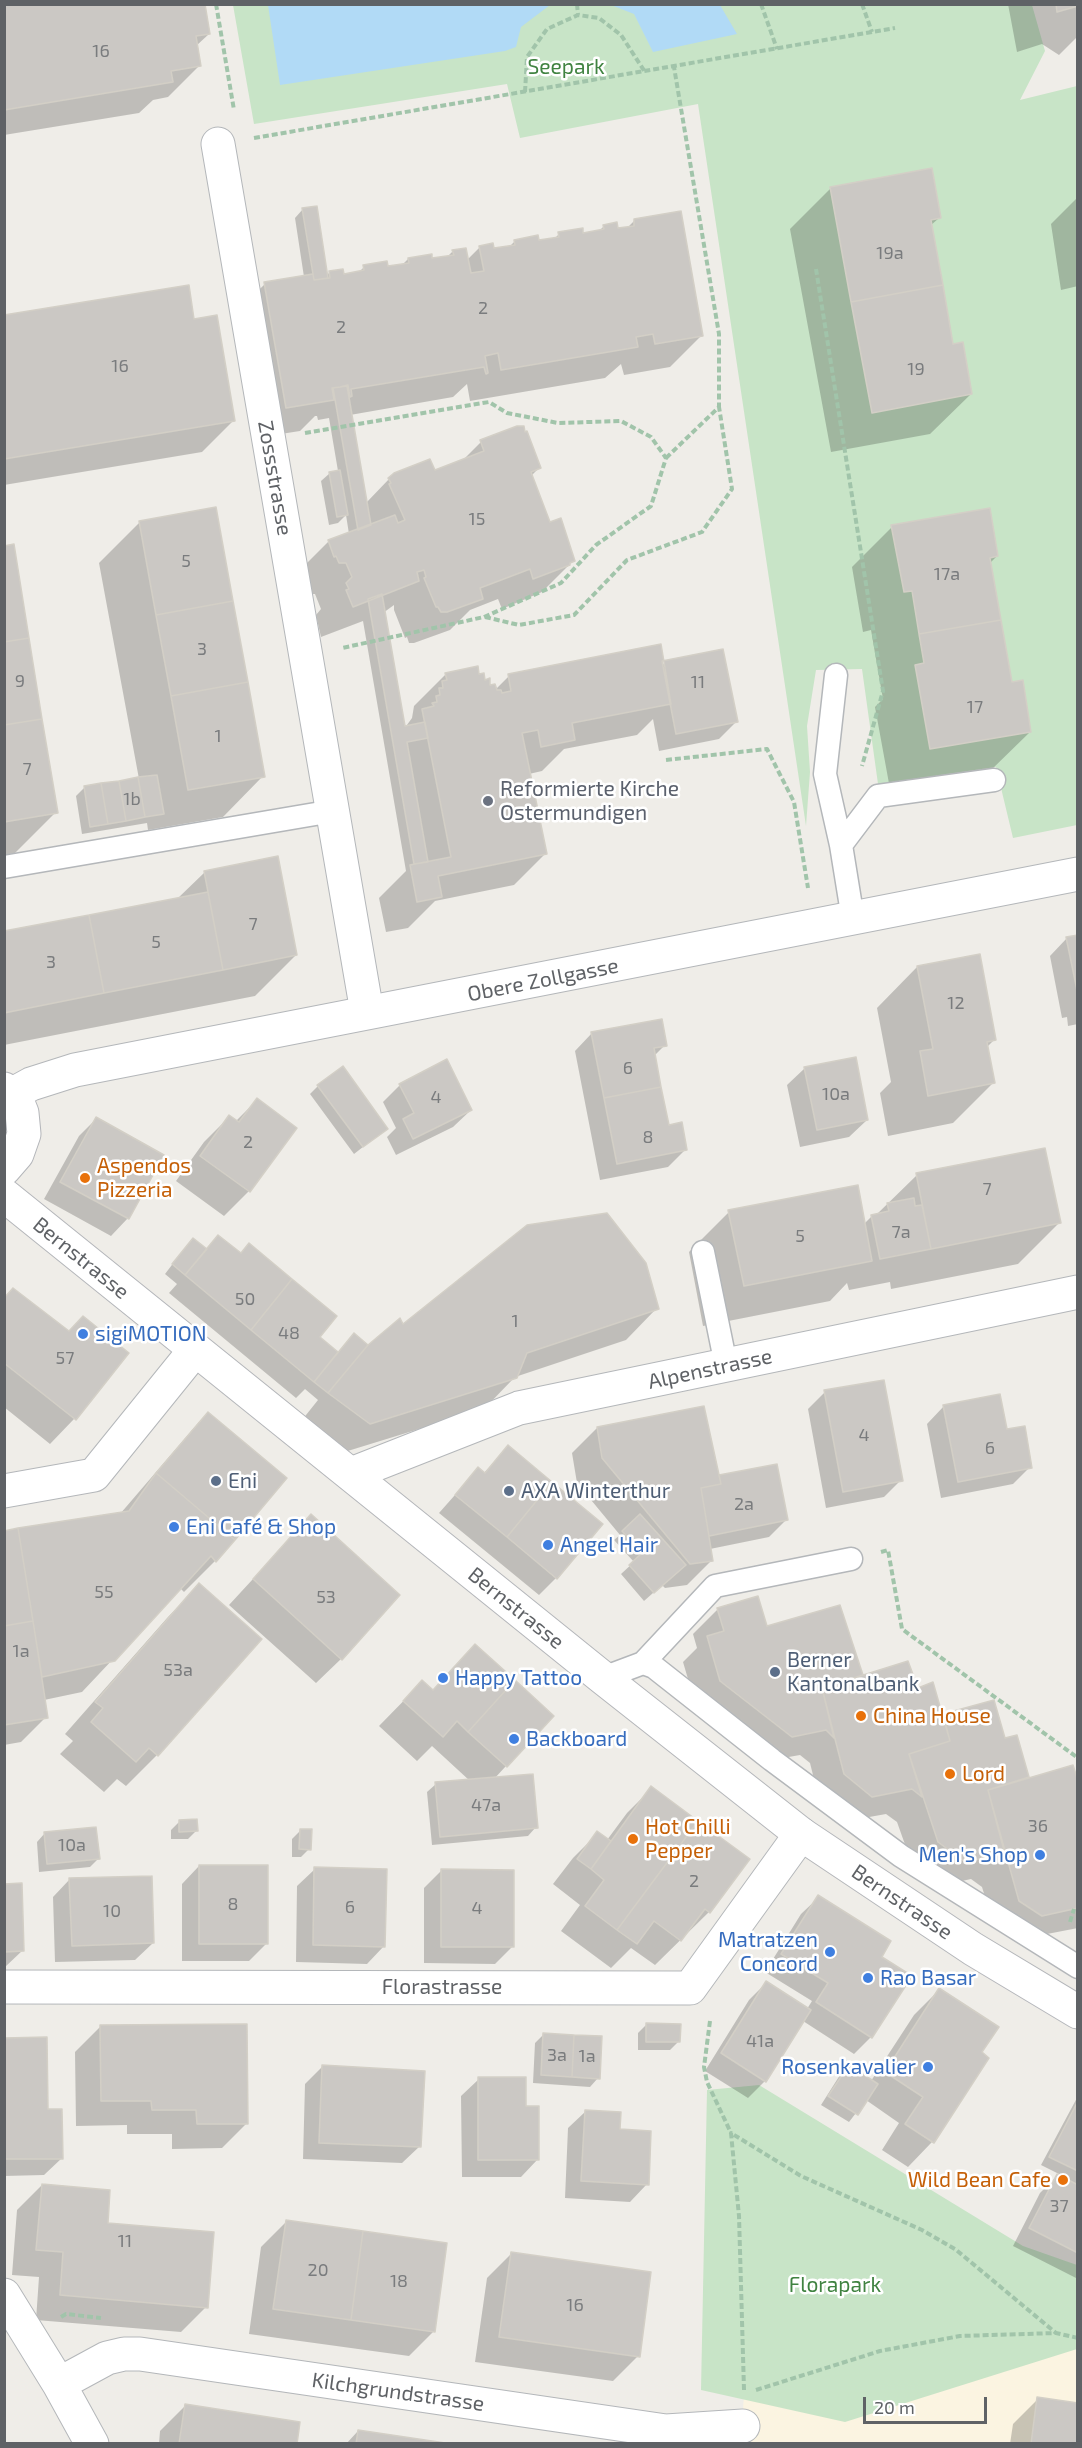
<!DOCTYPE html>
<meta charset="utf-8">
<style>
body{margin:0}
#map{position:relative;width:1082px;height:2448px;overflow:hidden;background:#efede8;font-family:"Exo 2",sans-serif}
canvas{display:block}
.frame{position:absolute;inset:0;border:6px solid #5f6266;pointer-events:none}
.scale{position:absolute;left:863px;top:2397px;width:124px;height:27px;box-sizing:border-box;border:3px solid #5f6266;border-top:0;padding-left:8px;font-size:18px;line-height:21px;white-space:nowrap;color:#5f6266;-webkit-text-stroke:4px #fff;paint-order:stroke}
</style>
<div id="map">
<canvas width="1082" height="2448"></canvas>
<div class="frame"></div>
<div class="scale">20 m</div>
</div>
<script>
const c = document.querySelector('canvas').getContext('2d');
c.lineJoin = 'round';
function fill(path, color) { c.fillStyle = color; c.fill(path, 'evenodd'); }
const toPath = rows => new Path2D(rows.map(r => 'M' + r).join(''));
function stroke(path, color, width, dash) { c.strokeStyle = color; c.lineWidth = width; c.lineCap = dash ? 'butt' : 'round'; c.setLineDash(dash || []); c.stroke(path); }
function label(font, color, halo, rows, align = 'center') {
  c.font = font + ' "Exo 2",sans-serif'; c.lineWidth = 5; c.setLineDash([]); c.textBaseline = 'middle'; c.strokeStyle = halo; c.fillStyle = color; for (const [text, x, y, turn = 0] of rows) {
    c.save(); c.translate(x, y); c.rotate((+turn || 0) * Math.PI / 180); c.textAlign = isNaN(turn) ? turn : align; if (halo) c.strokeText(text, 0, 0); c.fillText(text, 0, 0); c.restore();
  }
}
fill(toPath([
 [1077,2338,1077,2443,741,2444,744,2394]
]), '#fbf4e1');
fill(toPath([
 [233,5,1032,5,1045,51,1020,100,1077,86,1077,825,1013,838,996,767,878,784,862,669,816,670,807,726,810,772,806,826,698,104,520,138,507,84,254,124],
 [759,2085,1023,2246,1077,2265,1077,2349,845,2422,701,2390,707,2090]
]), '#c8e4c7');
fill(toPath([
 [268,5,268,4,550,5,521,27,516,47,505,51,280,85],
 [611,5,720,5,737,34,653,52,634,14]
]), '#b1daf6');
fill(toPath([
 [4,4,209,34,196,46,199,66,168,97,153,100,139,113,4,135],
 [1008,4,1078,4,1078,36,1059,55,1042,44,1017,52],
 [831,188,939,218,930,226,952,345,971,394,930,434,831,452,790,229],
 [1078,197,1078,286,1061,290,1051,224],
 [303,209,326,276,329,273,342,275,358,273,364,267,386,268,402,265,408,259,431,260,447,257,453,251,467,260,480,247,493,249,509,247,515,241,538,242,554,239,559,234,582,234,598,232,604,226,617,230,627,228,634,221,701,336,670,367,624,375,621,364,605,378,470,401,467,384,453,397,350,415,366,503,389,479,434,472,462,461,481,442,540,467,531,476,550,524,574,560,542,592,502,609,498,599,470,610,450,630,414,643,409,643,407,637,405,638,394,610,394,605,383,613,404,729,412,718,414,706,446,674,478,676,495,690,509,676,662,663,736,722,719,739,659,751,653,719,637,735,564,749,542,771,529,774,545,854,514,885,435,901,408,928,386,932,379,898,406,871,363,621,321,637,316,615,321,609,315,594,307,594,297,573,329,541,349,534,346,515,338,523,329,525,321,481,330,473,338,471,329,418,318,420,317,416,315,416,300,431,255,438,233,315,265,284,304,277,295,218],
 [319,278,319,281,306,280],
 [4,317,193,320,233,421,202,452,4,485],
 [140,522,263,776,223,817,148,830,147,823,82,834,76,796,84,788,139,779,99,563],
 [892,527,997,556,990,563,1011,684,1030,732,989,772,890,789,875,707,883,699,871,630,863,632,852,567],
 [4,547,56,812,15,853,4,855],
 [205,872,296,955,255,996,4,1045,4,933,177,899],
 [1078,936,1078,1024,1068,1026,1067,1017,1062,1018,1050,956,1067,938],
 [917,967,994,1040,987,1047,994,1082,953,1123,888,1136,880,1093,891,1082,877,1008],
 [592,1033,665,1045,654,1056,668,1127,686,1149,668,1167,600,1180,575,1051],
 [805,1068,867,1120,849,1137,800,1147,787,1085],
 [400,1085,471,1110,453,1127,396,1155,387,1137,396,1128,383,1102],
 [318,1086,386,1129,354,1154,310,1094],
 [257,1100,249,1191,224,1216,176,1181,204,1142,229,1117,235,1122],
 [96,1119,162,1156,128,1218,111,1236,44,1199,79,1136],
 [917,1175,1059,1223,1018,1264,891,1289,890,1282,849,1290,847,1283,830,1301,703,1326,689,1252,729,1212,864,1224,872,1216,876,1215],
 [218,1237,317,1337,337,1354,368,1347,657,1308,626,1340,515,1377,484,1409,338,1454,298,1425,318,1400,305,1389,296,1398,169,1293,177,1284,165,1274,184,1249,193,1240,205,1250],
 [4,1298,69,1332,127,1353,74,1419,50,1444,4,1407],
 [825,1392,901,1480,884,1497,826,1508,808,1409],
 [944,1406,1005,1431,1030,1467,1013,1484,941,1498,927,1424],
 [199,1422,215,1561,184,1592,180,1588,82,1692,44,1700,46,1717,21,1742,4,1745,4,1532,120,1514],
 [597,1428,718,1479,786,1520,769,1537,710,1549,712,1560,687,1585,665,1588,662,1585,644,1601,621,1574,634,1562,614,1540,620,1535,577,1483,572,1453],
 [508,1447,601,1524,556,1578,539,1595,439,1513,478,1469,483,1474],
 [311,1516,341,1659,316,1683,229,1605],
 [199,1585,157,1755,126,1786,117,1779,104,1792,60,1754,73,1741,65,1734,168,1617],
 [839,1607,862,1677,917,1690,942,1716,993,1702,1004,1740,1016,1737,1028,1779,1078,1786,1078,1928,1016,1940,994,1926,982,1887,971,1879,939,1886,913,1867,897,1822,886,1814,847,1821,819,1799,810,1763,800,1755,766,1761,696,1706,683,1662,697,1648,693,1634,718,1609,766,1628],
 [475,1646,506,1766,494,1779,536,1827,528,1836,432,1845,427,1792,436,1784,470,1781,432,1746,417,1761,379,1726,422,1682,432,1691],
 [652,1788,709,1912,655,1965,631,1948,611,1968,561,1931,580,1905,553,1884,573,1858,598,1833,607,1840,627,1813],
 [180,1821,196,1831,188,1839,171,1839,171,1830],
 [300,1831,309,1849,301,1857,292,1857,292,1839],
 [45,1833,98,1859,90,1867,39,1872,37,1842],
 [199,1866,266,1944,249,1961,182,1961,182,1884],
 [315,1869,384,1946,367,1964,296,1962,297,1886],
 [441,1871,513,1946,495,1964,424,1963,424,1888],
 [70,1879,153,1943,135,1960,55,1962,53,1897],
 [4,1885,23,1950,4,1968],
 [819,1897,880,1957,871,2037,854,2054,803,2021,765,2081,748,2098,705,2071,749,2000,766,1983,807,2009,812,2001,765,1972,801,1914],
 [939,1990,980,2053,987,2058,932,2142,908,2167,882,2150,899,2123,866,2100,849,2122,821,2105,840,2075,849,2067,871,2081,914,2015],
 [646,2025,679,2041,670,2050,638,2050,638,2033],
 [100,2027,247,2123,222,2148,172,2149,172,2134,127,2134,127,2125,76,2126,75,2052],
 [544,2034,598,2078,590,2087,533,2083,535,2043],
 [4,2039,62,2158,44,2175,4,2176],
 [322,2067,420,2146,402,2163,303,2159,305,2084],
 [479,2079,525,2107,538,2159,521,2177,462,2177,461,2096],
 [1078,2096,1078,2279,1013,2246,1040,2193,1059,2174,1041,2165],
 [586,2111,619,2131,647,2184,630,2202,565,2198,568,2128],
 [42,2185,206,2307,181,2332,36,2320,39,2277,12,2275,17,2210],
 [286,2222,434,2331,409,2356,249,2334,261,2247],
 [512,2253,638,2356,613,2381,475,2362,487,2278],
 [1038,2399,1078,2444,1010,2444,1013,2424],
 [185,2406,295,2444,159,2444,160,2431],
 [358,2431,441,2444,346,2444]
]), '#0003');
const building = toPath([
 [4,4,205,4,210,34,196,36,201,66,171,71,173,82,4,110,4,4],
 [1056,4,1078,4,1078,6,1057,12,1056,4],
 [932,168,941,218,931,220,943,285,851,302,830,187,932,168],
 [317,206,328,278,314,280,302,208,317,206],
 [681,211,703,336,655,344,653,334,636,337,638,347,501,370,498,353,485,356,488,373,486,374,484,367,351,389,352,396,350,397,348,385,340,387,332,388,334,400,286,408,264,282,313,274,314,280,330,278,329,271,343,269,344,274,364,270,363,265,387,261,388,266,409,263,408,258,432,254,432,258,454,255,452,250,466,248,471,273,484,271,479,246,493,243,494,248,515,245,514,240,538,235,539,240,559,237,558,232,583,228,583,233,604,229,603,225,617,222,618,228,634,226,634,219,681,211],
 [189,285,194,319,217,315,235,421,4,459,4,315,189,285],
 [943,285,953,344,963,342,972,394,872,413,851,302,943,285],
 [347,386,371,525,358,530,333,388,347,386],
 [517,426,524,426,525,432,527,431,541,468,531,472,550,522,561,518,575,561,570,563,570,565,533,579,530,569,480,588,483,599,447,612,441,612,438,607,436,607,424,578,426,577,424,570,417,572,419,581,353,607,346,590,349,589,346,583,352,577,346,563,339,563,336,556,334,557,328,540,395,515,398,523,405,520,389,484,391,483,388,478,394,473,430,459,435,470,484,451,480,440,517,426],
 [340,470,348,515,337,517,329,472,340,470],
 [216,507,233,601,156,615,139,521,216,507],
 [990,508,998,556,990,558,1001,620,919,634,912,591,904,592,891,525,990,508],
 [14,544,29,638,4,642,4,546,14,544],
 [382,594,405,726,425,722,428,738,407,742,428,862,414,864,368,599,382,594],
 [233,601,248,682,171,696,156,615,233,601],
 [1001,620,1012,682,1023,680,1031,732,930,749,915,665,924,663,919,634,1001,620],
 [29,638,42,719,4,725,4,642,29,638],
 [661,644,671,704,572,723,575,740,541,747,538,730,522,733,547,854,438,876,442,897,417,902,410,865,451,857,422,709,434,706,432,703,437,702,436,696,440,695,439,688,443,688,442,681,447,680,445,673,478,666,479,674,484,673,485,680,490,678,490,685,495,684,497,690,501,690,502,693,511,691,508,674,661,644],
 [723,649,738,722,676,734,662,661,723,649],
 [248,682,265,777,188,790,171,696,248,682],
 [42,719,58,813,4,822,4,725,42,719],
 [157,775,164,814,145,817,138,777,157,775],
 [138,777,145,817,126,821,119,781,138,777],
 [119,781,126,821,108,824,101,783,119,781],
 [101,783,108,824,90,827,84,786,101,783],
 [278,856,297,955,223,970,204,871,278,856],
 [208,892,223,970,104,993,89,915,208,892],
 [89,915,104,993,4,1013,4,931,89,915],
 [1078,935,1078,995,1066,937,1078,935],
 [980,954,996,1040,987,1042,995,1083,928,1096,920,1051,933,1049,917,966,980,954],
 [662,1019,667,1046,654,1048,661,1087,604,1098,591,1032,662,1019],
 [856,1057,868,1120,817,1130,804,1067,856,1057],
 [447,1059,472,1110,413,1139,403,1119,414,1113,399,1084,447,1059],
 [343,1066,388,1129,363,1147,317,1085,343,1066],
 [661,1087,669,1125,682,1122,687,1150,617,1164,604,1098,661,1087],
 [257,1098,297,1128,250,1192,200,1156,229,1115,239,1122,257,1098],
 [96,1117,164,1155,129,1219,60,1182,96,1117],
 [1045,1148,1061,1223,931,1249,916,1173,1045,1148],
 [858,1185,872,1261,744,1286,728,1210,858,1185],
 [914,1198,915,1206,922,1205,931,1249,880,1259,871,1215,889,1211,887,1203,914,1198],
 [607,1213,646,1263,659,1309,527,1353,517,1378,370,1424,328,1393,368,1345,400,1318,403,1324,527,1225,607,1213],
 [218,1235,241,1253,249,1243,292,1279,251,1330,185,1275,218,1235],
 [193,1238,207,1249,185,1275,172,1264,193,1238],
 [292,1279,337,1316,320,1337,338,1352,314,1382,251,1330,292,1279],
 [13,1288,69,1331,83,1316,129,1353,76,1420,4,1363,4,1298,13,1288],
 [354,1333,368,1345,328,1393,314,1382,354,1333],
 [884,1380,903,1481,843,1492,824,1390,884,1380],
 [1000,1394,1007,1429,1025,1426,1032,1468,958,1482,943,1405,1000,1394],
 [704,1406,721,1484,701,1488,713,1561,690,1564,602,1458,597,1427,704,1406],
 [208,1412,287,1478,235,1540,156,1473,208,1412],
 [508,1445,552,1482,507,1537,455,1495,478,1467,485,1473,508,1445],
 [777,1464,788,1520,709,1536,701,1488,721,1484,719,1475,777,1464],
 [156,1473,235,1540,216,1562,211,1556,115,1661,42,1677,18,1528,129,1511,156,1473],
 [552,1482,603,1524,557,1579,507,1537,552,1482],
 [311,1514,400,1595,342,1660,253,1579,311,1514],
 [640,1514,686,1565,654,1593,629,1565,642,1553,622,1531,640,1514],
 [18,1528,33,1621,4,1626,4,1531,18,1528],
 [199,1583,262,1639,158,1756,149,1748,136,1762,91,1722,103,1708,95,1702,199,1583],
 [758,1596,767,1626,840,1605,863,1675,822,1688,834,1738,826,1730,792,1737,720,1681,707,1636,724,1631,717,1608,758,1596],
 [33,1621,48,1718,4,1725,4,1626,33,1621],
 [475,1644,515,1680,468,1732,457,1721,443,1737,403,1701,422,1680,433,1690,475,1644],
 [908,1661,918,1688,933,1682,950,1741,909,1754,922,1797,912,1789,872,1797,844,1774,822,1688,908,1661],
 [515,1680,554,1716,507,1767,468,1732,515,1680],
 [994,1700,1005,1738,1017,1735,1029,1777,988,1790,1007,1862,997,1855,965,1862,938,1842,909,1754,950,1741,943,1714,994,1700],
 [1073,1765,1078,1781,1078,1908,1042,1916,1019,1901,988,1790,1073,1765],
 [533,1774,538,1828,440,1837,435,1782,533,1774],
 [651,1786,698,1821,617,1930,585,1906,604,1880,591,1869,651,1786],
 [197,1819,198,1831,179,1832,179,1820,197,1819],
 [698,1821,750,1859,710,1913,705,1909,681,1941,654,1921,637,1944,617,1930,698,1821],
 [96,1827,100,1859,47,1864,44,1832,96,1827],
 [300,1829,312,1829,311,1850,299,1849,300,1829],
 [597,1831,611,1841,591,1869,577,1859,597,1831],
 [199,1865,268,1865,268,1944,199,1944,199,1865],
 [314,1867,387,1869,385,1947,313,1945,314,1867],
 [441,1869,514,1870,514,1947,441,1947,441,1869],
 [152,1876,154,1943,72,1946,69,1878,152,1876],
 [22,1883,24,1951,4,1952,4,1884,22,1883],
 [818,1895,891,1941,882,1957,912,1976,872,2038,816,2002,828,1983,781,1954,818,1895],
 [766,1981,811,2010,766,2082,721,2053,766,1981],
 [939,1988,999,2027,982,2052,989,2058,934,2143,905,2124,923,2097,885,2072,939,1988],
 [646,2023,681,2024,680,2042,646,2042,646,2023],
 [247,2024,248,2124,197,2124,196,2110,152,2110,151,2101,101,2101,100,2025,247,2024],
 [543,2033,574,2035,572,2077,541,2075,543,2033],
 [574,2035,602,2036,600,2079,572,2077,574,2035],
 [47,2037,48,2109,62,2109,63,2159,4,2159,4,2038,47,2037],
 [322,2065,425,2071,421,2147,319,2143,322,2065],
 [849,2065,878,2084,858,2115,828,2096,849,2065],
 [478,2077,526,2077,526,2106,539,2106,539,2160,478,2160,478,2077],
 [1078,2101,1078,2171,1049,2157,1078,2101],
 [585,2110,621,2112,620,2129,651,2131,649,2185,581,2181,585,2110],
 [1057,2174,1078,2185,1078,2253,1029,2228,1057,2174],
 [42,2184,110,2190,108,2223,214,2232,208,2308,60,2295,63,2252,36,2250,42,2184],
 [286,2220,363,2231,351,2320,273,2309,286,2220],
 [363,2231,447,2243,435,2332,351,2320,363,2231],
 [511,2252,651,2272,640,2357,499,2337,511,2252],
 [1037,2397,1078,2403,1078,2444,1031,2444,1037,2397],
 [185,2404,300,2422,297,2444,179,2444,185,2404],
 [358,2430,452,2444,356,2444,358,2430]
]);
fill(building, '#cbc8c4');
stroke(building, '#d3cfc6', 1.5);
const service = toPath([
 [836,675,825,774,841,845],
 [4,867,333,811],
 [853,919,841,845,878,796,994,780],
 [703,1252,726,1365],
 [643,1663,715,1586,851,1559],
 [603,1678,643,1663,654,1667,772,1760,901,1856,1078,1967]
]);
const minor = toPath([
 [218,144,367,1012],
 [351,1474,519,1408,1078,1292],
 [4,1491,94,1475,195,1350],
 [4,1987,690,1988,801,1834],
 [4,2295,59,2384,92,2444],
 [59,2384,107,2358,124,2354,140,2354,666,2431,743,2426]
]);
const tertiary = toPath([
 [11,1095,31,1084,75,1070,1078,874]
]);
const secondary = toPath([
 [4,1089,18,1103,22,1113,24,1134,17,1154,4,1169],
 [4,1195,603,1678,801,1834,973,1949,1078,2012]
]);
stroke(service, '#b4b7ba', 25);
stroke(minor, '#b4b7ba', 35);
stroke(tertiary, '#b4b7ba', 35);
stroke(secondary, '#b4b6ba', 35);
stroke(toPath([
 [216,4,234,110],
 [577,4,578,15],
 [761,4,777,49],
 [862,4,872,32],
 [525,92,527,57,547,29,578,15,599,18,621,35,645,72],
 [254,138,895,28],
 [816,269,883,691,862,766],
 [305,433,489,402,507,413,558,423,621,421,651,437,666,458,651,506,596,545,561,583,484,617,342,648],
 [666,458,719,407,719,334,674,67],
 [485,617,519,625,574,615,627,560,702,532,732,489,719,407],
 [666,760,767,749,794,802,808,888],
 [881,1552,888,1550,902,1629,1078,1758],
 [1070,1922,1074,1909],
 [710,2021,704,2067,707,2082,731,2133],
 [61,2317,66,2314,101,2318],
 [744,2390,739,2216,731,2133,801,2176,922,2230,955,2249,1056,2333],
 [756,2390,880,2351,960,2336,1056,2333,1078,2338]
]), '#a1c4aa', 4, [6, 3]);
stroke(service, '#fff', 22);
stroke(minor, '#fff', 33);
stroke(tertiary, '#fff', 33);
stroke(secondary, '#fff', 33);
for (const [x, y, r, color] of [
 [488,801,6,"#6b7280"],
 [85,1178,6,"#e8710a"],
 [83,1334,6,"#3f7fe0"],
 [216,1481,6,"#5c6f8a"],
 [509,1491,6,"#5c6f8a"],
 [174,1527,6,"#3f7fe0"],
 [548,1545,6,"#3f7fe0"],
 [775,1672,6,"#5c6f8a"],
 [443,1678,6,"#3f7fe0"],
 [861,1716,6,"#e8710a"],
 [514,1739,6,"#3f7fe0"],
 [950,1774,6,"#e8710a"],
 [633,1839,6,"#e8710a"],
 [1040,1855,6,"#3f7fe0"],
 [830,1952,6,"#3f7fe0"],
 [868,1978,6,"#3f7fe0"],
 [928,2067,6,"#3f7fe0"],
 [1063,2180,6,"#e8710a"]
]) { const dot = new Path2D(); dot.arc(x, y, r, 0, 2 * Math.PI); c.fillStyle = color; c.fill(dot); stroke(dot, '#fff', 2); }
label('18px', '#7a7c7e', null, [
 ["16",101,51],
 ["19a",890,253],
 ["2",483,308],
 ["2",341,327],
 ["16",120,366],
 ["19",916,369],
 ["15",477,519],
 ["5",186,561],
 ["17a",947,574],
 ["3",202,649],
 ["9",20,681],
 ["11",698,682],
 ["17",975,707],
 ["1",218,736],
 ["7",27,769],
 ["1b",132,799],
 ["7",253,924],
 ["5",156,942],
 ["3",51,962],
 ["12",956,1003],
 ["6",628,1068],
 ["10a",836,1094],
 ["4",436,1097],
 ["8",648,1137],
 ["2",248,1142],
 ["7",987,1189],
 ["7a",901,1232],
 ["5",800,1236],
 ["50",245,1299],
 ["1",515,1321],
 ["48",289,1333],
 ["57",65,1358],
 ["4",864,1435],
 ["6",990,1448],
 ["2a",744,1504],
 ["55",104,1592],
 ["53",326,1597],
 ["1a",21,1651],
 ["53a",178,1670],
 ["47a",486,1805],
 ["36",1038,1826],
 ["10a",72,1845],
 ["2",694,1881],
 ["8",233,1904],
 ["6",350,1907],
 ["4",477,1908],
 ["10",112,1911],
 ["41a",760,2041],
 ["3a",557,2055],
 ["1a",587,2056],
 ["37",1059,2206],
 ["11",125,2241],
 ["20",318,2270],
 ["18",399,2281],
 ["16",575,2305]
]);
label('21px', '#408341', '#fff', [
 ["Seepark",566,67],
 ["Florapark",835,2285]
]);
label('21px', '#5f6266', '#fff', [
 ["Zossstrasse",275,478,80],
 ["Obere Zollgasse",543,980,-11],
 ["Bernstrasse",81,1258,39],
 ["Alpenstrasse",710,1369,-12],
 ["Bernstrasse",516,1608,39],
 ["Bernstrasse",902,1902,34],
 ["Florastrasse",442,1987],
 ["Kilchgrundstrasse",398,2392,8]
]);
label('21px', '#5b616d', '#fff', [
 ["Reformierte Kirche",500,789],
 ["Ostermundigen",500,813]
], 'left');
label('21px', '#c56008', '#fff', [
 ["Aspendos",97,1166],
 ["Pizzeria",97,1190],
 ["China House",873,1716],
 ["Lord",962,1774],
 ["Hot Chilli",645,1827],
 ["Pepper",645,1851],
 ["Wild Bean Cafe",1051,2180,"right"]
], 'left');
label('21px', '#366cbe', '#fff', [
 ["sigiMOTION",95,1334],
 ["Eni Café & Shop",186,1527],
 ["Angel Hair",560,1545],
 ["Happy Tattoo",455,1678],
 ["Backboard",526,1739],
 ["Men's Shop",1028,1855,"right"],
 ["Matratzen",818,1940,"right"],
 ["Concord",818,1964,"right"],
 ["Rao Basar",880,1978],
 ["Rosenkavalier",916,2067,"right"]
], 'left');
label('21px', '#4e5e75', '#fff', [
 ["Eni",228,1481],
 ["AXA Winterthur",521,1491],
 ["Berner",787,1660],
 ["Kantonalbank",787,1684]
], 'left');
</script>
